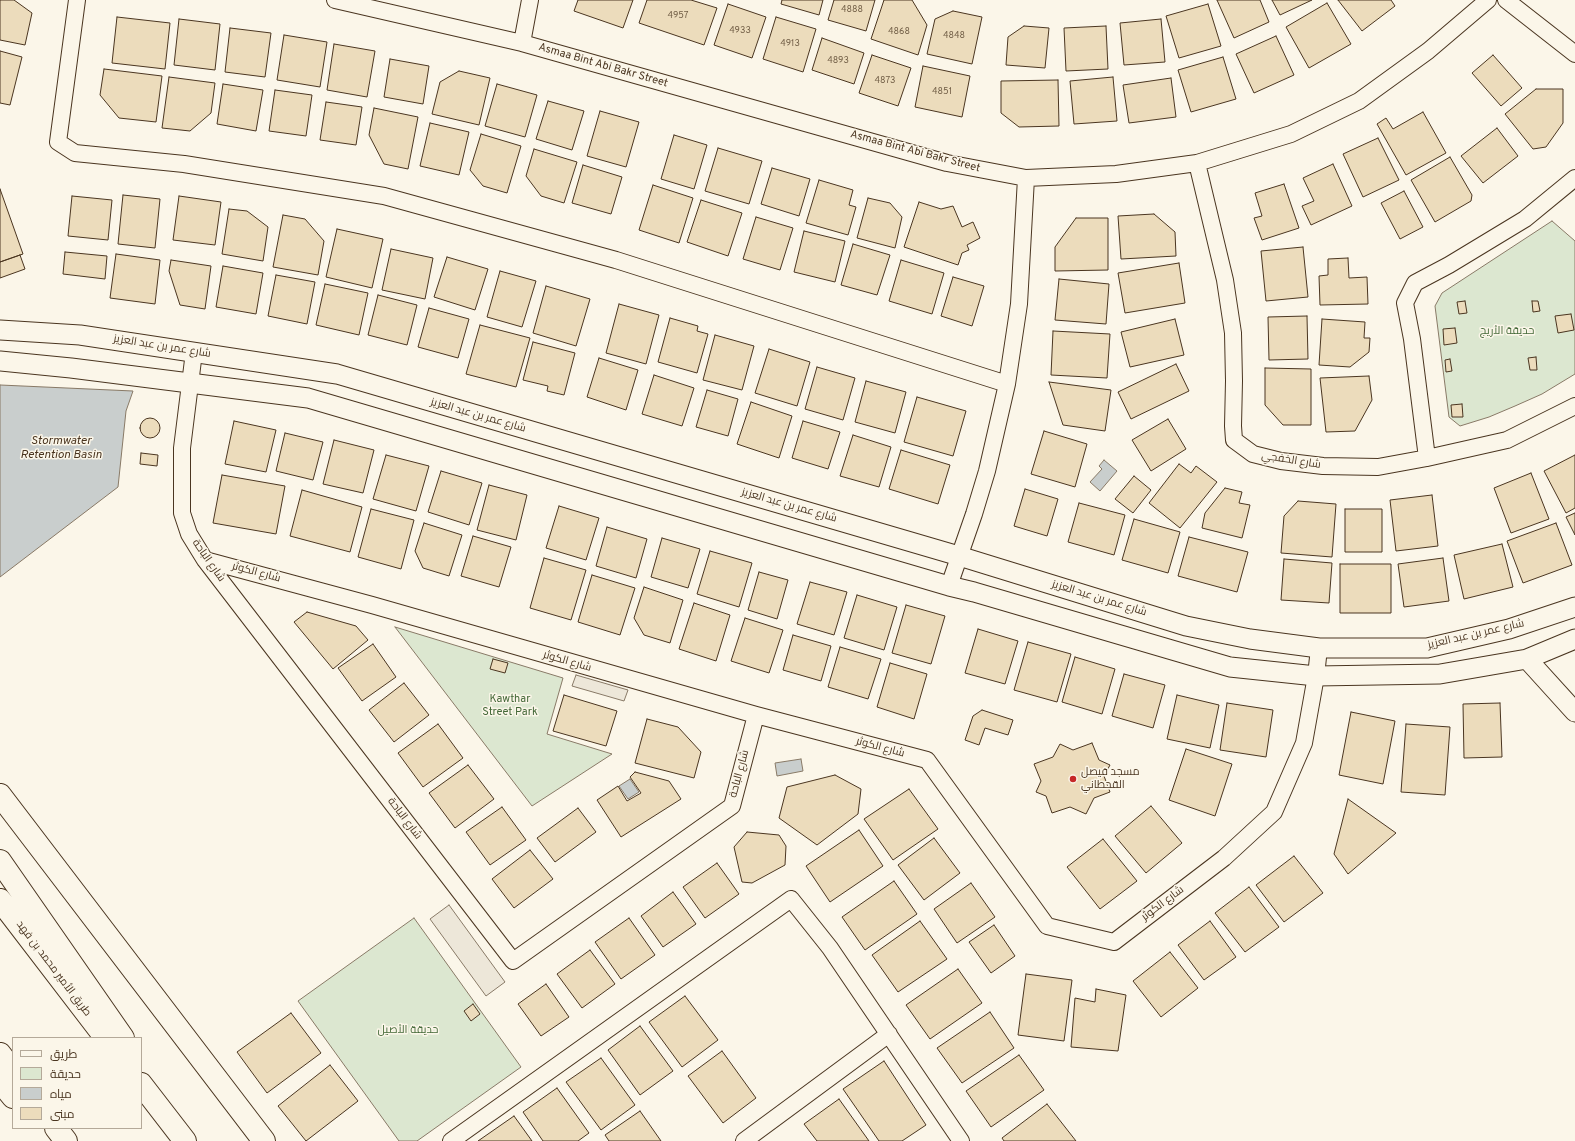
<!DOCTYPE html>
<meta charset="utf-8">
<style>
body{margin:0}
#map{position:relative;width:1575px;height:1141px;overflow:hidden;background:#fbf6e9;font-family:Overpass,Cairo,sans-serif}
canvas{display:block}
.legend{position:absolute;left:12px;top:1037px;width:130px;height:92px;box-sizing:border-box;background:#fbf6e9;border:1px solid #b4a999;margin:0;padding:5px 7px;list-style:none;font-size:12px;color:#4a3520}
.legend li{display:flex;align-items:center;gap:8px;height:20px}
.legend b{width:20px;border:1px solid #b4a999}
</style>
<div id="map">
<canvas width="1575" height="1141"></canvas>
<ul class="legend">
<li><b style="height:5px;background:#fbf6e9"></b>طريق</li>
<li><b style="height:11px;background:#dce7d0"></b>حديقة</li>
<li><b style="height:11px;background:#c9cecd"></b>مياه</li>
<li><b style="height:11px;background:#ecdcbc"></b>مبنى</li>
</ul>
</div>
<script>
const c = document.querySelector('canvas').getContext('2d');
c.lineJoin = 'round';
function fill(path, color) { c.fillStyle = color; c.fill(path, 'evenodd'); }
const toPath = rows => new Path2D(rows.map(r => 'M' + r).join(''));
function stroke(path, color, width, dash) { c.strokeStyle = color; c.lineWidth = width; c.lineCap = dash ? 'butt' : 'round'; c.setLineDash(dash || []); c.stroke(path); }
function label(font, color, halo, rows, align = 'center') {
  c.font = font + ' Overpass,Cairo,sans-serif'; c.lineWidth = 3; c.setLineDash([]); c.textBaseline = 'middle'; c.strokeStyle = halo; c.fillStyle = color; for (const [text, x, y, turn = 0] of rows) {
    c.save(); c.translate(x, y); c.rotate((+turn || 0) * Math.PI / 180); c.textAlign = isNaN(turn) ? turn : align; if (halo) c.strokeText(text, 0, 0); c.fillText(text, 0, 0); c.restore();
  }
}
const green = toPath([
 [1552,221,1575,241,1575,374,1542,394,1515,406,1489,417,1460,426,1449,417,1435,306,1442,293,1552,221],
 [395,627,563,678,547,734,612,754,532,806,395,627],
 [414,918,521,1067,417,1141,399,1141,298,1001,414,918]
]);
fill(green, '#dce7d0');
stroke(green, '#887966', 1);
const parking = toPath([
 [576,675,628,690,624,701,572,686,576,675],
 [449,905,505,982,486,996,430,919,449,905]
]);
fill(parking, '#ede7d9');
stroke(parking, '#887966', 1);
const water = toPath([
 [0,385,133,391,126,411,118,487,0,577,0,385],
 [1104,460,1117,471,1100,491,1090,482,1102,469,1099,466,1104,460],
 [801,759,803,771,777,776,775,763,801,759],
 [630,779,639,792,628,799,619,786,630,779]
]);
fill(water, '#c9cecd');
stroke(water, '#887966', 1);
const building = toPath([
 [0,0,14,0,32,13,25,45,0,40,0,0],
 [578,0,633,0,623,28,574,11,578,0],
 [647,0,691,0,717,8,704,45,639,23,647,0],
 [782,0,823,0,819,15,781,4,782,0],
 [834,0,875,0,866,31,828,20,834,0],
 [884,0,912,0,927,25,918,55,871,39,884,0],
 [1217,0,1260,0,1269,22,1234,38,1217,0],
 [1272,0,1312,0,1280,15,1272,0],
 [1338,0,1391,0,1395,6,1362,31,1338,0],
 [1327,3,1351,44,1309,68,1286,27,1327,3],
 [728,4,766,17,752,58,714,45,728,4],
 [1208,4,1221,46,1179,58,1166,16,1208,4],
 [953,11,982,17,972,64,927,54,935,19,953,11],
 [117,17,170,23,165,69,112,63,117,17],
 [776,17,816,29,803,72,763,59,776,17],
 [179,19,220,24,215,70,174,65,179,19],
 [1161,19,1165,62,1124,65,1120,23,1161,19],
 [1024,26,1049,28,1045,68,1006,65,1008,37,1024,26],
 [1106,26,1108,69,1066,71,1064,28,1106,26],
 [230,28,271,33,265,77,225,72,230,28],
 [284,35,327,42,320,87,277,80,284,35],
 [1276,36,1294,75,1254,93,1236,54,1276,36],
 [822,38,864,53,854,84,812,70,822,38],
 [334,44,375,51,367,97,327,90,334,44],
 [0,51,22,57,10,105,0,103,0,51],
 [872,55,911,68,898,106,859,93,872,55],
 [1493,55,1522,88,1501,106,1472,73,1493,55],
 [1223,57,1236,99,1191,112,1178,70,1223,57],
 [390,59,429,66,423,104,384,97,390,59],
 [923,66,970,76,962,117,915,107,923,66],
 [104,69,162,76,156,122,119,118,100,95,104,69],
 [459,71,490,78,479,125,432,114,440,82,459,71],
 [169,77,215,83,211,113,190,131,162,128,169,77],
 [1113,77,1117,121,1074,124,1070,81,1113,77],
 [1171,78,1176,117,1129,123,1123,85,1171,78],
 [1058,80,1059,126,1019,127,1001,113,1001,81,1058,80],
 [223,84,263,90,256,131,217,124,223,84],
 [497,84,537,95,525,137,485,126,497,84],
 [1536,89,1563,89,1563,123,1546,147,1533,149,1505,114,1536,89],
 [275,90,312,95,306,136,269,131,275,90],
 [548,101,584,111,572,150,536,139,548,101],
 [326,102,362,107,356,145,320,140,326,102],
 [374,108,418,117,408,169,384,164,369,135,374,108],
 [600,111,639,122,626,167,587,156,600,111],
 [1423,112,1446,153,1406,175,1377,124,1386,118,1393,129,1423,112],
 [430,123,469,132,459,175,420,166,430,123],
 [1497,128,1518,156,1483,183,1461,156,1497,128],
 [481,134,521,146,507,193,483,186,470,170,481,134],
 [674,135,707,145,694,189,661,179,674,135],
 [1378,138,1399,180,1363,197,1343,154,1378,138],
 [718,148,762,161,749,204,705,191,718,148],
 [534,149,577,162,564,203,541,196,526,176,534,149],
 [1450,157,1472,195,1471,201,1435,222,1411,180,1450,157],
 [1333,164,1352,206,1311,225,1302,206,1314,201,1303,178,1333,164],
 [583,165,622,177,611,214,572,203,583,165],
 [772,168,810,179,799,216,761,204,772,168],
 [819,180,853,190,849,205,856,207,848,235,806,223,819,180],
 [1284,184,1299,228,1262,240,1254,218,1262,216,1255,193,1284,184],
 [653,185,693,198,679,243,639,230,653,185],
 [0,189,23,254,0,262,0,189],
 [1404,191,1423,227,1400,239,1381,203,1404,191],
 [123,195,160,199,155,248,118,244,123,195],
 [72,196,112,200,108,240,68,236,72,196],
 [179,196,221,202,215,245,173,240,179,196],
 [868,198,890,203,902,217,895,248,857,238,868,198],
 [701,200,742,213,728,256,687,242,701,200],
 [919,202,941,209,953,206,962,227,973,222,980,238,967,245,969,250,962,253,958,265,904,247,919,202],
 [229,209,247,211,268,227,263,261,222,254,229,209],
 [1154,214,1175,232,1176,256,1121,259,1118,216,1154,214],
 [283,215,305,219,324,241,318,275,273,267,283,215],
 [756,217,793,228,780,270,743,259,756,217],
 [1076,218,1108,218,1108,270,1055,271,1055,247,1076,218],
 [337,229,383,239,372,288,326,277,337,229],
 [804,231,845,241,835,282,794,272,804,231],
 [853,244,890,255,877,295,841,285,853,244],
 [1303,247,1308,297,1266,301,1261,251,1303,247],
 [391,249,433,258,425,299,382,290,391,249],
 [65,252,107,256,105,279,63,274,65,252],
 [116,254,160,260,155,304,110,298,116,254],
 [20,255,25,269,0,278,0,262,20,255],
 [447,257,488,269,475,310,434,297,447,257],
 [1348,258,1349,278,1367,277,1368,304,1320,305,1319,276,1328,275,1328,259,1348,258],
 [171,260,211,266,205,309,180,305,169,271,171,260],
 [901,260,944,273,932,314,889,301,901,260],
 [1179,263,1185,303,1125,313,1118,273,1179,263],
 [223,266,263,273,256,314,216,307,223,266],
 [500,271,536,281,522,327,487,317,500,271],
 [276,275,315,282,307,324,268,316,276,275],
 [953,277,984,286,972,326,941,316,953,277],
 [1059,279,1109,284,1106,324,1055,320,1059,279],
 [325,284,368,293,359,335,316,325,325,284],
 [546,286,590,299,576,346,533,333,546,286],
 [378,295,417,305,407,345,368,335,378,295],
 [1465,301,1467,313,1459,314,1457,302,1465,301],
 [1532,301,1538,301,1540,311,1533,312,1532,301],
 [619,304,659,315,646,364,606,353,619,304],
 [429,308,469,319,458,358,418,347,429,308],
 [1571,314,1574,330,1558,333,1555,316,1571,314],
 [1307,316,1308,359,1269,360,1268,317,1307,316],
 [670,318,698,326,697,331,708,334,697,373,658,362,670,318],
 [1175,319,1184,355,1130,367,1121,332,1175,319],
 [1322,319,1365,322,1364,338,1370,338,1369,352,1350,367,1319,365,1322,319],
 [480,325,530,338,516,387,466,374,480,325],
 [1455,328,1457,343,1444,345,1443,329,1455,328],
 [1053,331,1110,334,1107,378,1051,375,1053,331],
 [715,335,754,346,742,390,703,380,715,335],
 [533,342,575,353,564,395,547,391,548,386,523,380,533,342],
 [769,349,810,362,797,406,755,393,769,349],
 [1536,357,1537,370,1530,370,1528,358,1536,357],
 [599,358,638,370,626,410,587,397,599,358],
 [1450,359,1452,371,1446,372,1445,360,1450,359],
 [1176,364,1189,391,1131,419,1118,392,1176,364],
 [817,367,855,378,843,420,805,409,817,367],
 [1265,368,1311,369,1311,425,1283,425,1265,405,1265,368],
 [654,375,694,388,682,426,642,414,654,375],
 [1369,376,1372,400,1355,431,1326,432,1320,378,1369,376],
 [866,381,906,392,895,433,855,422,866,381],
 [1049,382,1111,390,1105,431,1063,425,1049,382],
 [707,390,738,399,728,436,696,427,707,390],
 [917,397,966,411,953,456,904,442,917,397],
 [751,402,792,416,779,458,737,444,751,402],
 [1462,404,1463,417,1452,417,1451,405,1462,404],
 '140 428a10 10 0 1 1 20 0a10 10 0 1 1-20 0Z',
 [1168,419,1186,449,1151,471,1132,440,1168,419],
 [234,421,276,430,266,472,225,464,234,421],
 [803,421,840,432,828,469,792,458,803,421],
 [1044,431,1087,444,1075,487,1031,474,1044,431],
 [285,433,323,442,313,480,276,471,285,433],
 [853,435,891,447,879,487,840,476,853,435],
 [334,440,374,450,363,493,323,484,334,440],
 [901,450,950,465,938,504,889,489,901,450],
 [141,453,158,455,157,466,140,464,141,453],
 [386,455,429,466,416,511,373,499,386,455],
 [1575,455,1575,508,1566,513,1544,471,1575,455],
 [1179,464,1191,473,1196,466,1217,482,1180,528,1149,503,1179,464],
 [441,471,482,483,469,525,428,512,441,471],
 [1531,473,1549,519,1511,533,1494,488,1531,473],
 [222,475,285,486,276,534,213,523,222,475],
 [1134,476,1151,490,1133,513,1115,499,1134,476],
 [489,485,527,495,516,540,477,530,489,485],
 [1225,488,1242,492,1239,503,1250,505,1242,538,1202,528,1205,513,1225,488],
 [1025,489,1058,499,1047,536,1014,526,1025,489],
 [302,490,362,507,350,552,290,536,302,490],
 [1432,495,1438,546,1396,551,1390,500,1432,495],
 [1298,501,1336,504,1332,557,1281,553,1284,516,1298,501],
 [1079,503,1125,515,1114,555,1068,542,1079,503],
 [559,506,599,518,586,560,546,548,559,506],
 [371,509,414,520,401,569,358,557,371,509],
 [1345,509,1382,509,1382,552,1345,552,1345,509],
 [1575,513,1575,535,1566,517,1575,513],
 [1134,519,1180,532,1168,573,1122,560,1134,519],
 [424,523,462,535,449,576,423,568,415,551,424,523],
 [1556,523,1572,565,1523,583,1507,541,1556,523],
 [607,527,647,539,636,578,596,566,607,527],
 [473,536,511,547,499,587,461,576,473,536],
 [1189,537,1248,552,1237,592,1178,576,1189,537],
 [662,538,700,549,688,588,651,577,662,538],
 [1502,544,1513,587,1464,599,1454,555,1502,544],
 [710,551,752,563,739,607,697,594,710,551],
 [544,558,586,570,571,620,530,608,544,558],
 [1443,558,1449,601,1404,607,1398,564,1443,558],
 [1284,559,1332,563,1329,603,1281,600,1284,559],
 [1340,564,1391,564,1391,613,1340,613,1340,564],
 [759,572,788,580,777,619,748,610,759,572],
 [592,575,635,588,620,635,578,622,592,575],
 [810,582,847,592,834,635,797,624,810,582],
 [644,587,683,600,670,643,644,635,634,618,644,587],
 [857,595,897,607,884,650,844,638,857,595],
 [694,603,730,615,716,661,679,649,694,603],
 [906,605,945,616,931,664,892,653,906,605],
 [307,612,356,626,368,640,333,669,294,622,307,612],
 [745,618,783,630,769,673,731,661,745,618],
 [978,629,1018,641,1005,684,965,673,978,629],
 [793,635,831,646,821,681,783,670,793,635],
 [1028,642,1071,654,1057,702,1014,690,1028,642],
 [373,644,396,677,362,701,338,668,373,644],
 [840,647,881,659,868,699,828,687,840,647],
 [1075,657,1115,669,1102,714,1062,702,1075,657],
 [493,659,508,663,505,673,490,669,493,659],
 [890,663,927,674,914,719,877,707,890,663],
 [1124,674,1165,685,1153,728,1112,716,1124,674],
 [404,683,429,715,394,742,369,710,404,683],
 [564,695,617,711,606,746,553,731,564,695],
 [1177,695,1219,705,1210,748,1167,739,1177,695],
 [1227,703,1273,710,1266,757,1220,750,1227,703],
 [1500,703,1502,757,1464,758,1463,704,1500,703],
 [982,710,1013,720,1008,735,985,728,979,745,965,740,973,716,982,710],
 [1351,712,1395,721,1383,784,1339,775,1351,712],
 [647,719,678,727,701,752,694,778,635,763,647,719],
 [438,724,463,758,423,787,398,753,438,724],
 [1406,724,1450,727,1445,795,1401,792,1406,724],
 [1092,743,1099,760,1110,765,1104,776,1110,792,1094,798,1086,814,1070,807,1052,813,1046,796,1036,792,1041,781,1034,764,1053,757,1060,744,1073,750,1092,743],
 [1186,749,1232,764,1215,816,1169,800,1186,749],
 [468,765,494,799,455,828,429,793,468,765],
 [635,772,669,781,681,799,621,837,597,800,618,786,627,801,641,793,630,777,635,772],
 [835,775,861,789,858,814,817,845,779,818,787,787,835,775],
 [909,789,938,829,893,860,864,819,909,789],
 [1348,799,1396,833,1348,874,1334,854,1348,799],
 [1151,806,1182,843,1146,873,1115,836,1151,806],
 [502,807,526,840,490,865,466,832,502,807],
 [578,808,596,832,555,862,537,838,578,808],
 [859,830,883,866,830,902,806,866,859,830],
 [747,832,779,835,786,846,785,865,752,883,742,882,734,847,747,832],
 [934,838,960,873,924,900,898,865,934,838],
 [1103,839,1137,881,1100,909,1067,867,1103,839],
 [530,850,553,879,514,908,492,879,530,850],
 [1294,856,1323,893,1284,922,1256,885,1294,856],
 [717,863,739,894,705,918,683,887,717,863],
 [894,881,917,914,865,950,842,917,894,881],
 [971,883,995,917,957,943,934,909,971,883],
 [1249,887,1279,927,1245,952,1215,913,1249,887],
 [673,892,696,924,663,947,641,916,673,892],
 [629,918,655,955,621,979,595,942,629,918],
 [920,921,947,959,898,992,872,955,920,921],
 [1210,921,1236,957,1204,980,1178,945,1210,921],
 [994,925,1015,956,991,973,969,942,994,925],
 [590,950,615,984,582,1008,557,974,590,950],
 [1170,952,1198,988,1161,1017,1133,981,1170,952],
 [958,969,982,1003,930,1039,906,1005,958,969],
 [1026,974,1072,980,1064,1041,1018,1035,1026,974],
 [546,984,569,1017,541,1036,518,1004,546,984],
 [1096,989,1126,995,1118,1051,1071,1047,1075,998,1095,1002,1096,989],
 [685,996,718,1040,682,1067,649,1022,685,996],
 [473,1004,480,1014,471,1021,464,1011,473,1004],
 [990,1012,1014,1048,962,1083,937,1048,990,1012],
 [291,1013,321,1053,267,1093,237,1052,291,1013],
 [640,1026,673,1071,640,1095,608,1050,640,1026],
 [722,1051,756,1098,723,1123,688,1076,722,1051],
 [1019,1055,1044,1090,991,1127,966,1091,1019,1055],
 [601,1058,635,1105,601,1130,566,1082,601,1058],
 [884,1061,926,1125,902,1141,879,1141,843,1089,884,1061],
 [330,1065,358,1101,306,1141,278,1106,330,1065],
 [557,1088,589,1133,578,1141,543,1141,523,1112,557,1088],
 [839,1099,869,1141,817,1141,804,1124,839,1099],
 [1047,1104,1076,1141,1004,1141,1002,1138,1047,1104],
 [640,1111,661,1141,609,1141,605,1135,640,1111],
 [514,1116,532,1141,478,1141,514,1116]
]);
fill(building, '#ecdcbc');
stroke(building, '#4a3520', 1);
const minor = toPath([
 [77,0,58,142,75,153,184,164,384,196,616,260,1007,384],
 [335,0,522,43,947,163,1026,178,1116,174,1197,163,1291,134,1359,101,1428,51,1488,0],
 [1506,0,1575,54],
 [522,43,530,0],
 [1197,163,1225,280,1233,333,1234,381,1233,426,1234,440,1253,454,1281,461,1323,466,1378,467,1427,458,1507,440,1575,406],
 [194,352,182,448,182,513,189,534,205,560,513,961,732,806,756,715],
 [1427,458,1412,339,1405,303,1415,283,1449,265,1525,219,1575,178],
 [205,560,372,605,756,715,927,760,1047,926,1114,942,1224,858,1274,812,1304,743,1316,676,1319,648],
 [949,586,974,514,987,471,1007,384,1019,304,1026,178],
 [451,1141,791,899,830,948,961,1141],
 [744,1141,889,1034]
]);
const tertiary = toPath([
 [0,330,80,335,337,374,959,556,1186,626,1250,639,1319,648,1427,648,1509,629,1575,607],
 [0,361,71,368,308,398,949,586,974,592,1230,667,1316,676,1440,674,1527,659,1575,639],
 [1527,659,1575,712]
]);
const secondary = toPath([
 [0,795,264,1141],
 [0,1081,13,1097]
]);
const motorway = toPath([
 [0,861,123,1038],
 [0,900,105,1037],
 [0,1054,13,1071],
 [141,1084,185,1141],
 [56,1128,66,1141]
]);
stroke(minor, '#4a3520', 18);
stroke(tertiary, '#4a3520', 21);
stroke(secondary, '#4a3520', 24);
stroke(motorway, '#4a3520', 24);
stroke(minor, '#fbf6e9', 16);
stroke(tertiary, '#fbf6e9', 19);
stroke(secondary, '#fbf6e9', 22);
stroke(motorway, '#fbf6e9', 22);
for (const [x, y, r, color] of [
 [1073,779,4,"#c62828"]
]) { const dot = new Path2D(); dot.arc(x, y, r, 0, 2 * Math.PI); c.fillStyle = color; c.fill(dot); stroke(dot, '#fbf6e9', 1.5); }
label('9px', '#725f47', null, [
 ["4888",852,10],
 ["4957",678,16],
 ["4933",740,31],
 ["4868",899,32],
 ["4848",954,36],
 ["4913",790,44],
 ["4893",838,61],
 ["4873",885,81],
 ["4851",942,92]
]);
label('11px', '#4a3520', '#fbf6e9', [
 ["Asmaa Bint Abi Bakr Street",603,66,16],
 ["Asmaa Bint Abi Bakr Street",915,152,15],
 ["شارع عمر بن عبد العزيز",162,347,9],
 ["شارع عمر بن عبد العزيز",478,416,16],
 ["شارع الخفجي",1291,461,9],
 ["شارع عمر بن عبد العزيز",789,506,16],
 ["شارع الباحة",208,561,55],
 ["شارع الكوثر",256,573,15],
 ["شارع عمر بن عبد العزيز",1099,599,17],
 ["شارع عمر بن عبد العزيز",1476,635,-13],
 ["شارع الكوثر",567,662,16],
 ["شارع الكوثر",880,748,15],
 ["شارع الباحة",740,774,-75],
 ["شارع الباحة",404,819,53],
 ["شارع الكوثر",1163,904,-37],
 ["طريق الأمير محمد بن فهد",53,969,53]
]);
label('11px', '#436837', '#fbf6e9', [
 ["حديقة الأريج",1507,332],
 ["Kawthar",510,700],
 ["Street Park",510,713],
 ["حديقة الأصيل",408,1031]
]);
label('11px', '#4a3520', '#fbf6e9', [
 ["مسجد فيصل",1081,773],
 ["القحطاني",1081,786]
], 'left');
label('italic 12px', '#4a3520', '#fbf6e9', [
 ["Stormwater",61,442],
 ["Retention Basin",61,456]
]);
</script>
